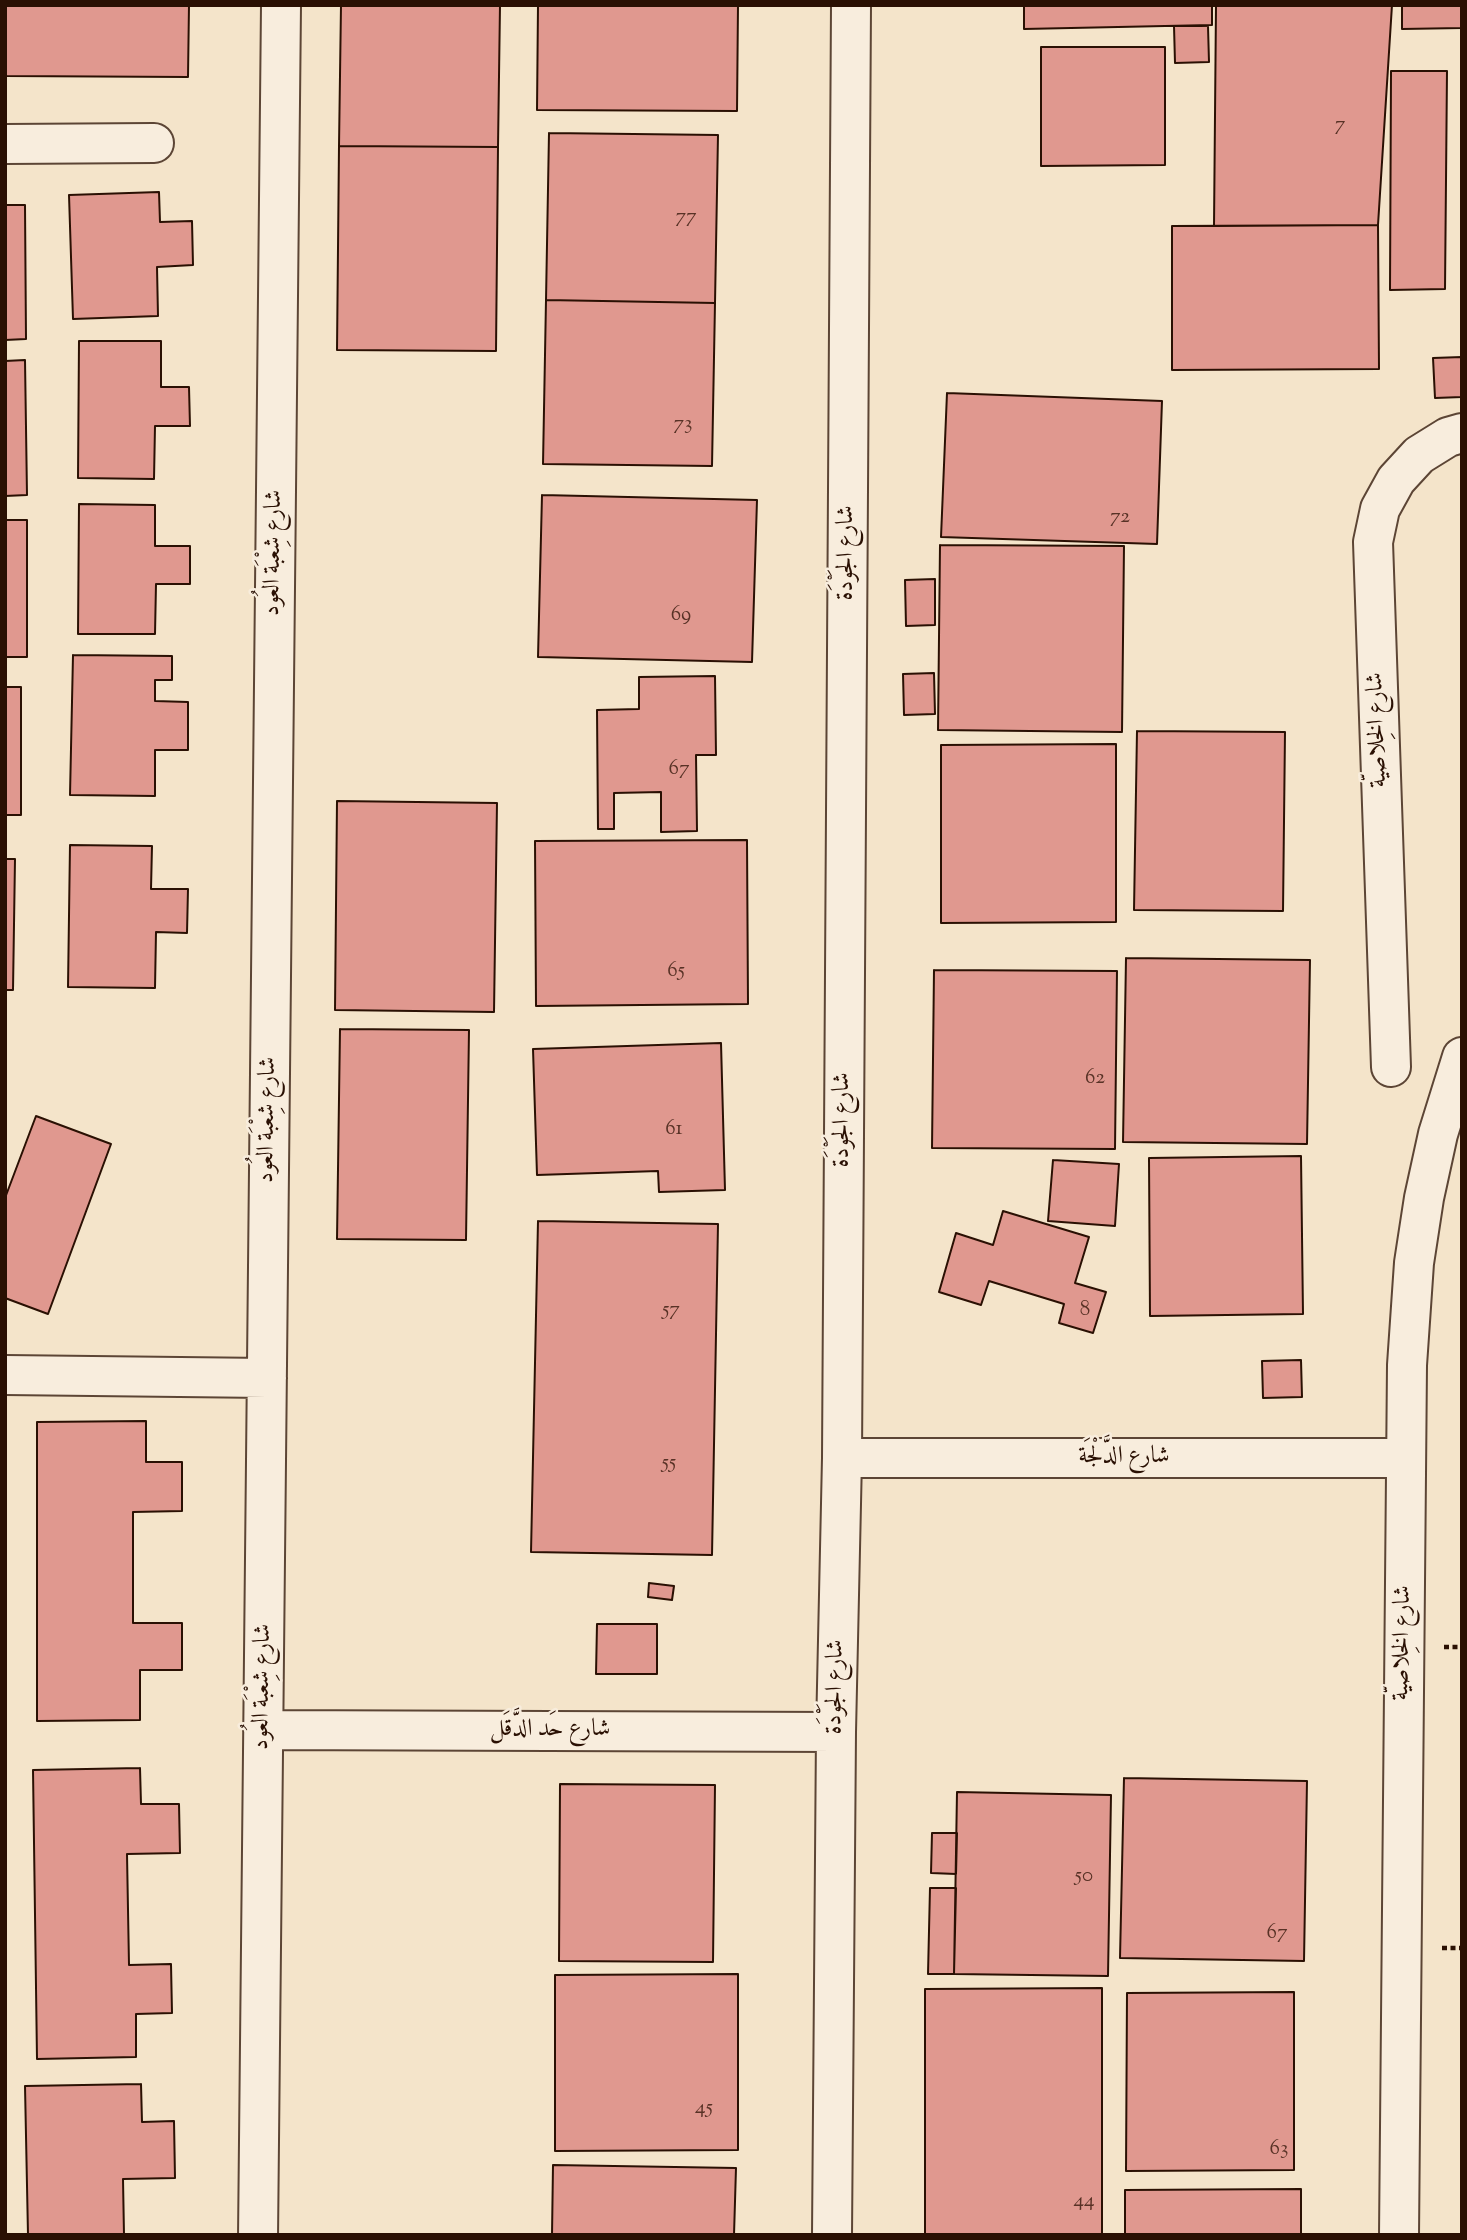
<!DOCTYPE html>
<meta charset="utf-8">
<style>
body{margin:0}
#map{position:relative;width:1467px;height:2240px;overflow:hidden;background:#f4e4ca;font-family:"Sorts Mill Goudy",serif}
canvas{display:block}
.frame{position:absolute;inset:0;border:7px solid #2a1003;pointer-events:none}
</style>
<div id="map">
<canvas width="1467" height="2240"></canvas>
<div class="frame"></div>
</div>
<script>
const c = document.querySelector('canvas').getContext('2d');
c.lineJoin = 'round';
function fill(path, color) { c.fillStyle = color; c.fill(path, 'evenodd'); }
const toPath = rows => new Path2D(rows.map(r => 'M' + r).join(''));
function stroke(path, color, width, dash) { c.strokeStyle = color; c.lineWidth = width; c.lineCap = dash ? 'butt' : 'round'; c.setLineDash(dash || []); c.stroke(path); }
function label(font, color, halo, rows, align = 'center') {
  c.font = font + ' "Sorts Mill Goudy",Amiri,serif'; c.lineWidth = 5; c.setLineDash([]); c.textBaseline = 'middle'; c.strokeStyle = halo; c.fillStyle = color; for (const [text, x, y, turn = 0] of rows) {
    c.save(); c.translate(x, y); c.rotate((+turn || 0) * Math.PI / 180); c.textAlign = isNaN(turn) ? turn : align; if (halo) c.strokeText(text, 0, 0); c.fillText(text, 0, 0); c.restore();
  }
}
const building = toPath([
 [5,5,189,5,188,77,5,76,5,5],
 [341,5,500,5,498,147,339,146,341,5],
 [538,5,738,5,737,111,537,110,538,5],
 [1024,5,1212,5,1212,25,1024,29,1024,5],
 [1216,5,1392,5,1378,225,1214,226,1216,5],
 [1402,5,1462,5,1462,28,1402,29,1402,5],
 [1174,26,1208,26,1209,62,1175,63,1174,26],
 [1041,47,1165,47,1165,165,1041,166,1041,47],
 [1391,71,1447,71,1445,289,1390,290,1391,71],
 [549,133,718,135,715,303,546,300,549,133],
 [339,146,498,147,496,351,337,350,339,146],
 [159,192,160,222,192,221,193,265,157,267,158,316,73,319,69,195,159,192],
 [5,205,25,205,26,339,5,340,5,205],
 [1378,225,1379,369,1172,370,1172,226,1378,225],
 [546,300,715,303,712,466,543,464,546,300],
 [79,341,161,341,161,387,189,387,190,426,155,426,154,479,78,478,79,341],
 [1462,357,1462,397,1435,398,1433,358,1462,357],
 [25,360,27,495,5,496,5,361,25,360],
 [947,393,1162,401,1157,544,941,537,947,393],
 [542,495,757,500,752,662,538,657,542,495],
 [79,504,155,505,155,546,190,546,190,584,156,584,155,634,78,634,79,504],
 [5,520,27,520,27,657,5,657,5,520],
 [940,545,1124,546,1122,732,938,730,940,545],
 [935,579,935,625,906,626,905,580,935,579],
 [73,655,172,656,172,680,155,680,155,701,188,702,188,750,155,750,155,796,70,795,73,655],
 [934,673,935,714,904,715,903,674,934,673],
 [715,676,716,755,696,755,697,831,661,832,661,792,614,793,614,829,598,829,597,710,639,709,639,677,715,676],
 [5,687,21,687,21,815,5,815,5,687],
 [1137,731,1285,732,1283,911,1134,910,1137,731],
 [1116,744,1116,922,941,923,941,745,1116,744],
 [337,801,497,803,494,1012,335,1010,337,801],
 [747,840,748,1004,536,1006,535,841,747,840],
 [70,845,152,846,151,889,188,889,187,933,156,932,155,988,68,987,70,845],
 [5,859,15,859,13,990,5,990,5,859],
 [1126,958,1310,960,1307,1144,1123,1142,1126,958],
 [934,970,1117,971,1115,1149,932,1148,934,970],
 [340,1029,469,1030,466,1240,337,1239,340,1029],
 [721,1043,725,1190,659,1192,658,1171,537,1175,533,1049,721,1043],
 [36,1116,111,1144,48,1314,5,1298,5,1198,36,1116],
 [1301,1156,1303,1314,1150,1316,1149,1158,1301,1156],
 [1053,1160,1119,1164,1115,1226,1048,1221,1053,1160],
 [1003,1211,1089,1237,1075,1283,1106,1292,1093,1333,1059,1323,1064,1304,989,1281,981,1305,939,1292,956,1233,993,1245,1003,1211],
 [538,1221,718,1224,712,1555,531,1552,538,1221],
 [1301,1360,1302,1397,1263,1398,1262,1361,1301,1360],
 [146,1421,146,1462,182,1462,182,1511,133,1512,133,1623,182,1623,182,1670,140,1670,140,1720,37,1721,37,1422,146,1421],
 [649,1583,674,1586,672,1600,648,1597,649,1583],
 [597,1624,657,1624,657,1674,596,1674,597,1624],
 [140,1768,141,1804,179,1804,180,1853,127,1854,129,1965,171,1964,172,2013,136,2014,136,2057,37,2059,33,1770,140,1768],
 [1124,1778,1307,1781,1304,1961,1120,1958,1124,1778],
 [560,1784,715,1785,713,1962,559,1961,560,1784],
 [957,1792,1111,1795,1108,1976,954,1974,957,1792],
 [932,1833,957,1833,956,1874,931,1873,932,1833],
 [930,1888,956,1888,954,1974,928,1974,930,1888],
 [738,1974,738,2150,555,2151,555,1975,738,1974],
 [1102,1988,1102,2235,925,2235,925,1989,1102,1988],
 [1294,1992,1294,2170,1126,2171,1127,1993,1294,1992],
 [141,2084,142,2122,174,2121,175,2178,123,2179,124,2235,28,2235,25,2086,141,2084],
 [553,2165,736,2168,734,2235,552,2235,553,2165],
 [1301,2189,1301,2235,1125,2235,1125,2190,1301,2189]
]);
fill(building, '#e0988f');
stroke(building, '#2a1003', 2);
const minor = toPath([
 [5,144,154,143],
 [1391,1067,1373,542,1380,509,1396,480,1419,455,1448,437,1462,433],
 [5,1375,267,1378],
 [842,1458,1406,1458],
 [263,1730,836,1732],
 [258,2235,281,5],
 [832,2235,836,1732,842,1458,851,5],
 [1399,2235,1407,1365,1414,1263,1424,1198,1438,1134,1462,1057]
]);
stroke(minor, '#5c4535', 42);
stroke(toPath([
 [1444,1647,1462,1647],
 [1442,1948,1462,1948]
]), '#2a1003', 4.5, [5, 3.5]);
stroke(minor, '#f8eddd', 38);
label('21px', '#583226', null, [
 ["7",1340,126],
 ["77",686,218],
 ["73",683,425],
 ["72",1120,518],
 ["69",681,616],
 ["67",679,770],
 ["65",676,972],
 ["62",1095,1079],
 ["61",674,1130],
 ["57",671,1311],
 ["8",1085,1311],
 ["55",669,1464],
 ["50",1084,1877],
 ["67",1277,1934],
 ["45",704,2109],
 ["63",1279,2150],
 ["44",1084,2202]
]);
label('24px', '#2a1003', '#f8eddd', [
 ["شارع شِعْبَة العُود",275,553,-89],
 ["شارع الجَوْدَة",848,553,-90],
 ["شارع الخِلاصيّة",1379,730,-92],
 ["شارع شِعْبَة العُود",269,1120,-89],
 ["شارع الجَوْدَة",844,1120,-90],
 ["شارع الدَّلْجَة",1124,1458],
 ["شارع الخِلاصيّة",1404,1643,-89],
 ["شارع شِعْبَة العُود",264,1687,-89],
 ["شارع الجَوْدَة",837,1687,-89],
 ["شارع حَد الدَّقَل",550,1731]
]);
</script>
